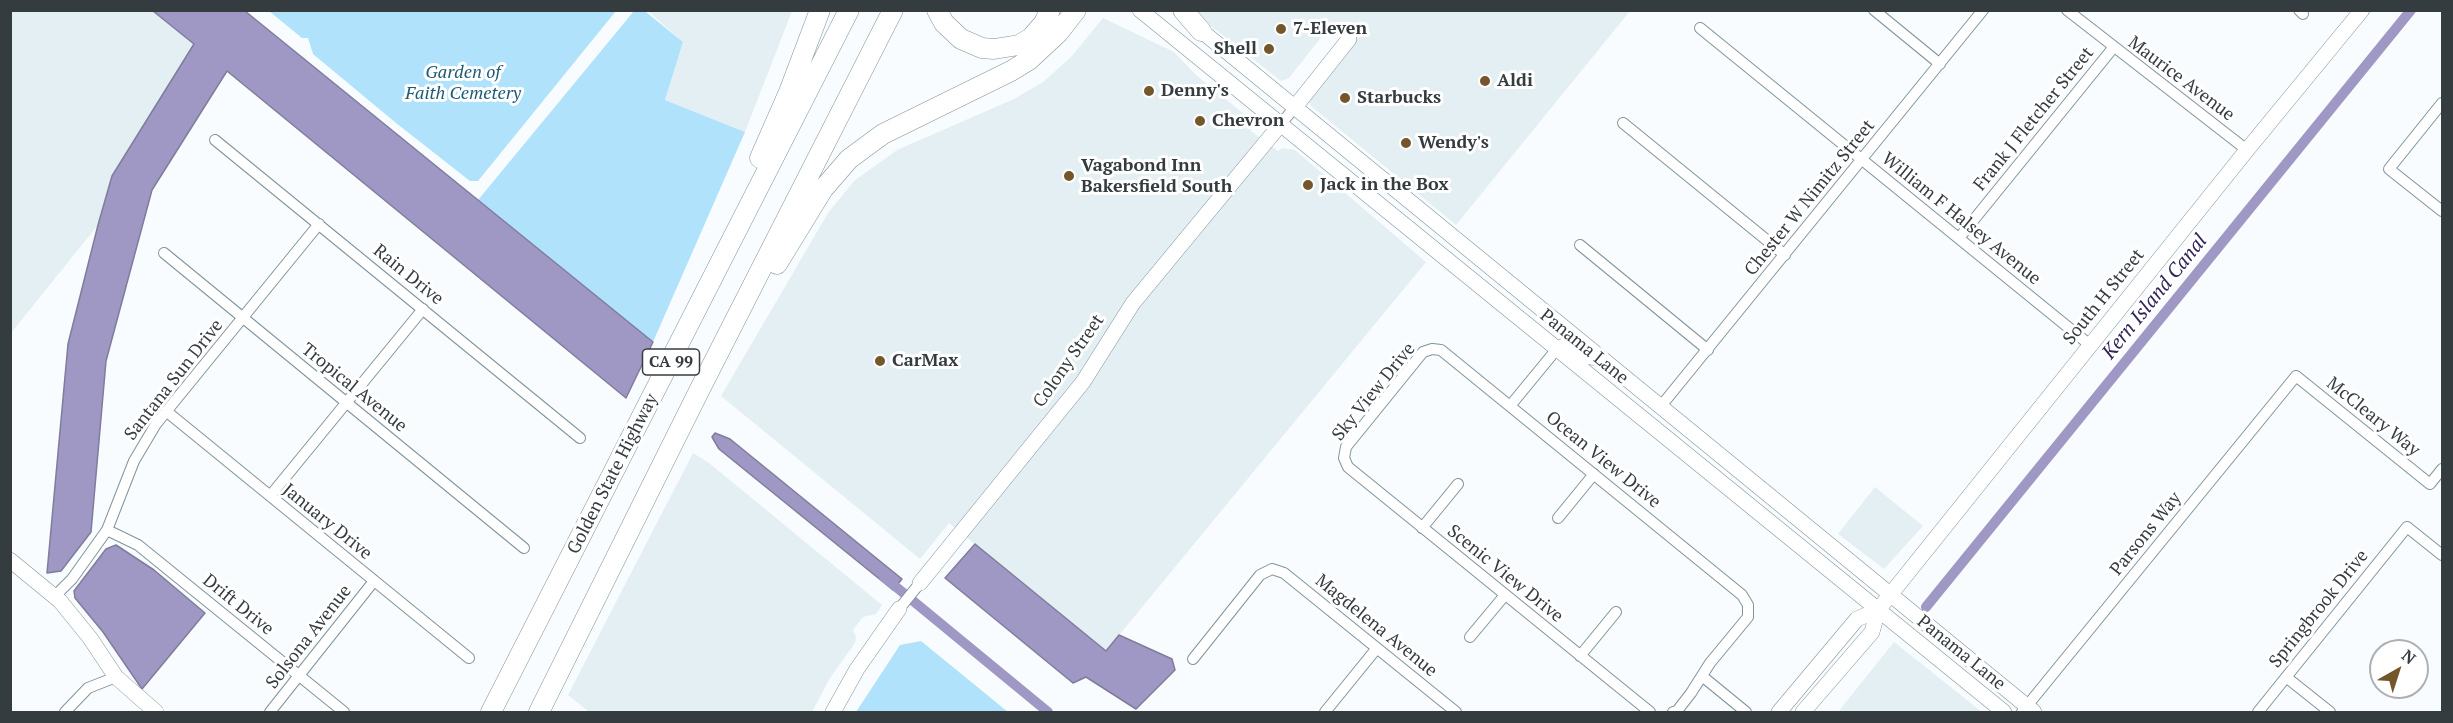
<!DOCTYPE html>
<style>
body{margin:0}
#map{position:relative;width:2453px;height:723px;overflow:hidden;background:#f8fcfe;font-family:"PT Serif",serif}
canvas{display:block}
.frame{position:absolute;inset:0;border:12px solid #353c40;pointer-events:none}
.north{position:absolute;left:2369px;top:639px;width:60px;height:60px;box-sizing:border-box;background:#fff;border:2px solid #aeb1b3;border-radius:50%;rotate:39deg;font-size:16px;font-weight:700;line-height:24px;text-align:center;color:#353c40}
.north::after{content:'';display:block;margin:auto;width:21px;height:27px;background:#75562b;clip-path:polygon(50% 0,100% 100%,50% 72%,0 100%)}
</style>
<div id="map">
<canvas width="2453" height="723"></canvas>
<div class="frame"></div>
<div class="north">N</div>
</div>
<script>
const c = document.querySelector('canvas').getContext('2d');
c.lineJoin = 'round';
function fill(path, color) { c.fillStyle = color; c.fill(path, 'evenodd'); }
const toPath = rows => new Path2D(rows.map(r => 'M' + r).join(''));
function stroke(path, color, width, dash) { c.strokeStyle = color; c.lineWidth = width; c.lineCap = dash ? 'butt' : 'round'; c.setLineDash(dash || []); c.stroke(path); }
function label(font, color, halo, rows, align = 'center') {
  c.font = font + ' "PT Serif",serif'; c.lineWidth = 6; c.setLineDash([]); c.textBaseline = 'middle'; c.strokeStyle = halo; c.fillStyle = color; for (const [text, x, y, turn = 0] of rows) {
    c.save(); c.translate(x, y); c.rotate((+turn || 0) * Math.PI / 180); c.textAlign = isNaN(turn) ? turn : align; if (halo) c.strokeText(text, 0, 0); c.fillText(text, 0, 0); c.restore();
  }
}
fill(toPath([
 [647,10,792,11,745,132,665,100,683,42],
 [11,11,153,11,194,44,112,176,98,225,11,333],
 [1198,11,1630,11,1456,225,1311,106,1308,101,1351,41,1331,25,1289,78,1281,81,1211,26],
 [1103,18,1174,52,1196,75,1249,118,1252,122,1251,131,1278,151,1283,148,1295,150,1426,262,1106,651,949,523,920,559,721,396,828,213,854,181,897,150,1014,99,1043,82,1071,57],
 [693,453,709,463,882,605,876,614,863,617,853,630,856,637,855,643,830,678,812,712,589,712,568,695],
 [1875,487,1923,526,1884,569,1838,534],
 [1894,642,1913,657,1982,712,1838,712]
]), '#e4eff4');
fill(toPath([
 [269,11,616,11,478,181,470,181,396,123,313,54,308,38,302,38],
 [634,11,646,12,683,42,665,100,745,132,653,342,478,200],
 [921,641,1008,712,856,712,900,645]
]), '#b0e2fb');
const water = toPath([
 [153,11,245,11,653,342,626,398,227,71,152,190,106,361,91,532,61,571,47,573,68,344,98,225,112,176,194,44,153,11],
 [715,433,730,439,902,579,893,590,719,449,712,437,715,433],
 [975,544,1106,651,1119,635,1172,659,1175,670,1136,709,1086,677,1073,683,945,578,975,544],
 [116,545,154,570,205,613,142,689,103,632,75,598,74,591,106,549,116,545]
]);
fill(water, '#9f98c4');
stroke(water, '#7f7c9c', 1.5);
stroke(toPath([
 [884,577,1048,712],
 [1926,607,2411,10]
]), '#9f98c4', 10);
const street = toPath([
 [1874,10,1940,64],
 [2067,10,2247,150],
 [2299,10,2303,14],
 [1700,28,2090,345],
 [2442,103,2389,169,2442,211],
 [1623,123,1785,255],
 [1280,125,1295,107],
 [215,140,580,438],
 [1959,238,2113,48],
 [1580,245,1708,350],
 [164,253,524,548],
 [1510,406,1556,350],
 [1661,406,1983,10],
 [166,411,469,658],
 [270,496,423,309],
 [1558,518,1594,474],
 [1422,528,1458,484],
 [107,530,138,545,344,712],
 [55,596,72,579,107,530,134,461,156,424,319,224],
 [899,609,920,583],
 [1470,637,1505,595],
 [1580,656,1616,612],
 [1193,659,1260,575,1272,569,1284,573,1456,712],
 [1702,676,1746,712],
 [2286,677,2330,712],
 [65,712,88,688,116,677],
 [270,712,374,581],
 [1325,712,1377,648],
 [1650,712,1348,467,1344,458,1346,447,1423,352,1432,349,1441,350,1742,595,1748,605,1748,617,1710,663,1691,693,1677,711,1673,712],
 [2022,712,2296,376,2430,484,2442,469],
 [2258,712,2407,527,2442,555]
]);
const secondary = toPath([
 [1140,10,2004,712],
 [1193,24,2034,712],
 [1295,107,1349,39],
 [1556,350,1564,346,1584,356,1598,358],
 [10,560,60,601,90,638,116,677,156,712],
 [920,583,1083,382,1133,303,1280,125],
 [833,712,857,669,899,609],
 [1779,712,1857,619,1878,610],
 [1803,712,1872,632,1878,610,2247,150,2362,10]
]);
const highway = toPath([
 [937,10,944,23,961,39,982,48,994,49,1019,45,1031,38,1044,23,1050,10],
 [1183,10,1201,31],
 [760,158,789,92,820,10],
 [777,264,823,189,849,159,883,134,1011,71,1029,60,1058,33,1076,10],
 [491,712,849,10],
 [539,712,699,391,893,10]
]);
stroke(street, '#81939c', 12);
stroke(secondary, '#81939c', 16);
stroke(highway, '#81939c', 21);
stroke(street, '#fff', 10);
stroke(secondary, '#fff', 15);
stroke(highway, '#fff', 20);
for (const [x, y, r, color] of [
 [1281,29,6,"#75562b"],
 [1269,49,6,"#75562b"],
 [1485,81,6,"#75562b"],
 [1149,91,6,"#75562b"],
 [1345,98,6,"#75562b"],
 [1200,121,6,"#75562b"],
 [1406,143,6,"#75562b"],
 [1069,176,6,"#75562b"],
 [1308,185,6,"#75562b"],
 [880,361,6,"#75562b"]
]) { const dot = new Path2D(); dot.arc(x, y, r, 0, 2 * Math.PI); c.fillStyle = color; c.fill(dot); stroke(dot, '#fff', 2); }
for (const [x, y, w] of [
 [671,362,57]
]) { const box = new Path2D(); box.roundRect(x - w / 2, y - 13, w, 26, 4.5); c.fillStyle = '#fff'; c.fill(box); stroke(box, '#353c40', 1.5); }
label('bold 16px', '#353c40', null, [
 ["CA 99",671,362]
]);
label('bold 18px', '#353c40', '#fff', [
 ["7-Eleven",1293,29],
 ["Shell",1257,49,"right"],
 ["Aldi",1497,81],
 ["Denny's",1161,91],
 ["Starbucks",1357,98],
 ["Chevron",1212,121],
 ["Wendy's",1418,143],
 ["Vagabond Inn",1081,166],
 ["Bakersfield South",1081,187],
 ["Jack in the Box",1320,185],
 ["CarMax",892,361]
], 'left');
label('italic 18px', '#1c5b75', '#fff', [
 ["Garden of",463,73],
 ["Faith Cemetery",463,94]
]);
label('18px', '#353c40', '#fff', [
 ["Maurice Avenue",2181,79,37],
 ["Frank J Fletcher Street",2034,119,-51],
 ["Chester W Nimitz Street",1810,198,-51],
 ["William F Halsey Avenue",1961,219,39],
 ["Rain Drive",408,275,39],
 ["South H Street",2104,297,-51],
 ["Panama Lane",1584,347,39],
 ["Colony Street",1069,361,-55],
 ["Santana Sun Drive",174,380,-52],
 ["Tropical Avenue",354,388,39],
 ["Sky View Drive",1374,392,-51],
 ["McCleary Way",2373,417,39],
 ["Ocean View Drive",1603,460,39],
 ["Golden State Highway",613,474,-63],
 ["January Drive",327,522,39],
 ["Parsons Way",2146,534,-51],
 ["Scenic View Drive",1505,574,39],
 ["Drift Drive",238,605,39],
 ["Springbrook Drive",2319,609,-51],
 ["Magdelena Avenue",1376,626,39],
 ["Solsona Avenue",309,637,-52],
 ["Panama Lane",1961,653,39]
]);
label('italic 20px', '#32245b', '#fff', [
 ["Kern Island Canal",2155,297,-51]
]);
</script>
